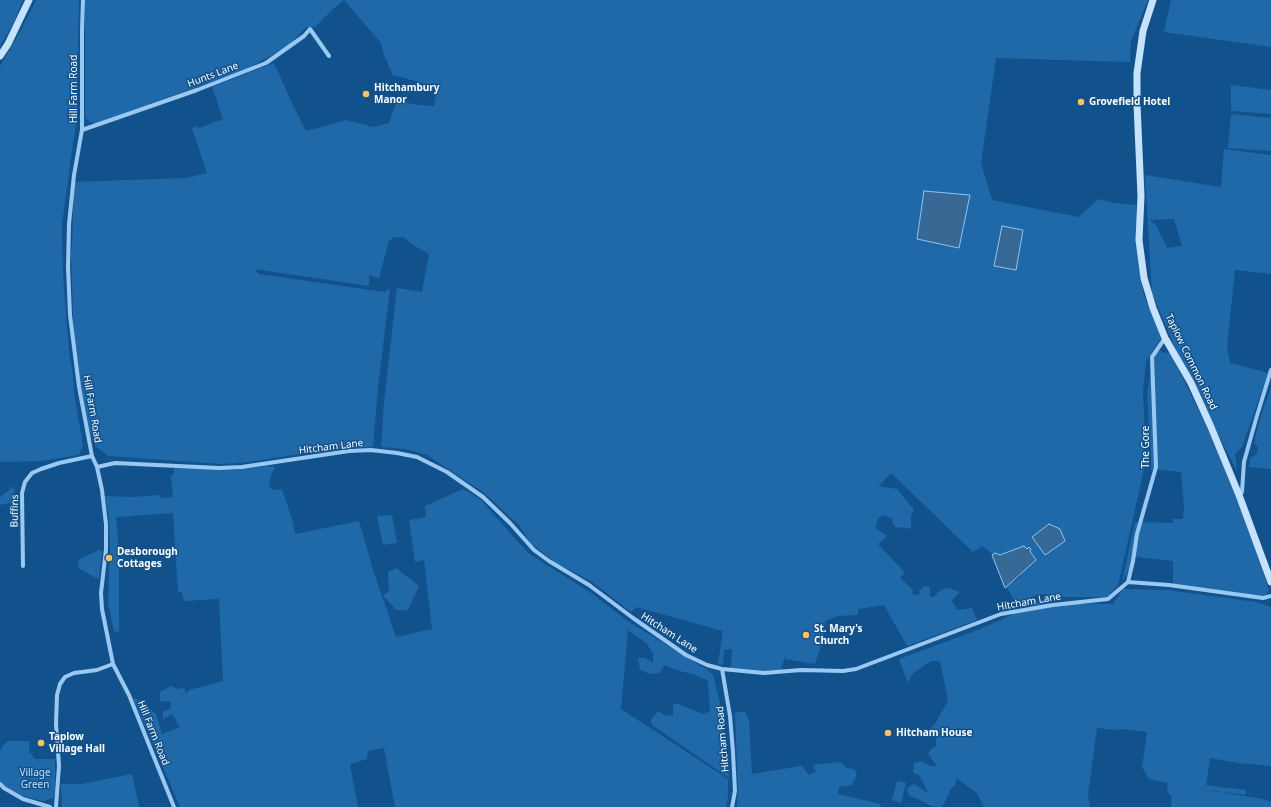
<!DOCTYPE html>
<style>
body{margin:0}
canvas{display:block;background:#11518c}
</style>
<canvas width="1271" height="807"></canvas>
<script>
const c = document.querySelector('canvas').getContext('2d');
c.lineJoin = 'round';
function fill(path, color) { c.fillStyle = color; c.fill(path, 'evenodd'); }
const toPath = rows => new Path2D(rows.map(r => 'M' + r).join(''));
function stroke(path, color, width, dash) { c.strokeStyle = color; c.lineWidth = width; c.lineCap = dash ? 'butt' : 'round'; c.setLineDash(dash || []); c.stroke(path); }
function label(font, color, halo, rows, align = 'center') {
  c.font = font + ' "Noto Sans",sans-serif'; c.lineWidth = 3; c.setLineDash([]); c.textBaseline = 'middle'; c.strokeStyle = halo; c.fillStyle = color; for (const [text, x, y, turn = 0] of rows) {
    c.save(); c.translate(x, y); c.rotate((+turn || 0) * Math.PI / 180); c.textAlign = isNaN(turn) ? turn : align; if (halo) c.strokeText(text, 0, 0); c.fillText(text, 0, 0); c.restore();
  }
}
fill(toPath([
 [0,0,23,0,13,24,0,46],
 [36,0,79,0,77,118,73,143,62,224,63,275,69,352,73,375,74,394,83,445,79,455,41,461,0,462,0,66,20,32],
 [85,0,1148,0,1131,41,1130,62,996,58,981,163,992,200,1079,217,1098,199,1114,203,1136,205,1143,293,1162,337,1146,361,1143,391,1146,461,1118,585,1107,597,1048,597,1047,594,1036,595,1016,604,1006,586,1022,576,982,546,973,552,891,473,879,486,897,489,914,510,911,515,911,529,902,527,896,528,893,524,892,518,882,515,878,519,875,528,887,536,878,544,905,573,900,578,913,590,913,595,920,594,919,591,925,586,930,587,930,597,934,597,938,592,945,588,951,589,960,592,951,601,955,605,957,610,972,608,977,620,907,646,884,605,858,609,858,615,837,616,825,621,824,636,815,664,785,659,785,655,781,670,765,672,731,669,732,649,724,650,723,665,718,664,723,631,636,607,631,612,591,581,556,563,531,543,518,524,483,492,427,455,405,449,381,447,384,402,397,288,422,292,429,254,413,245,403,237,394,237,389,241,379,278,369,275,369,286,254,269,259,274,385,292,390,288,378,387,373,447,335,449,240,463,221,464,108,456,95,446,88,428,80,385,74,341,71,254,72,244,74,182,186,178,207,173,192,128,198,126,199,128,223,119,212,87,274,63,290,99,306,131,346,120,373,127,389,123,397,101,418,105,434,106,436,94,430,85,393,75,384,55,381,43,344,0,332,10,315,27,306,27,289,45,247,69,96,123,90,122,86,119,85,113],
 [1171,0,1271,0,1271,47,1164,32],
 [1231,85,1271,90,1271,114,1231,111],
 [1231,114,1271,118,1271,151,1228,148],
 [1224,149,1271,155,1271,274,1235,270,1227,346,1230,363,1268,373,1242,447,1235,454,1237,471,1182,364,1152,293,1145,175,1221,187],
 [1174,219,1182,246,1167,248,1156,225,1149,220],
 [1158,350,1165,353,1170,352,1216,445,1259,556,1269,591,1263,597,1173,585,1173,561,1135,557,1122,583,1135,522,1173,523,1173,519,1183,519,1184,507,1181,472,1151,469,1151,460,1147,394,1153,358],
 [1271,387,1271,469,1249,467,1250,458,1257,454,1258,447,1254,443,1260,419],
 [267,466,275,467,271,475,269,487,273,490,282,489,292,519,295,534,359,521,373,570,396,637,432,629,424,560,415,562,409,520,426,517,425,506,463,489,480,499,528,553,591,593,629,622,706,669,713,675,722,712,729,778,652,725,651,720,658,711,664,715,673,716,673,705,676,703,703,714,710,711,708,681,696,675,676,670,665,665,659,673,650,674,640,670,638,658,645,658,653,663,653,653,647,644,628,630,621,709,728,779,728,796,726,807,395,807,384,748,368,751,367,759,350,764,358,807,180,807,133,698,140,700,156,714,162,734,180,727,172,714,163,719,163,712,171,708,171,702,160,701,160,692,171,686,177,689,184,688,186,694,189,690,223,681,219,599,184,601,182,592,178,592,173,513,116,517,119,552,119,632,114,631,108,603,110,546,109,518,105,496,133,497,159,495,160,498,173,497,171,476,174,474,174,468,236,470],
 [14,486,15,503,10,503,0,505,0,497],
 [392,515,397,543,383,545,377,516],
 [100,550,102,552,99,578,96,578,78,568,79,559],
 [396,568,419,586,408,610,396,610,383,595,389,591,388,572],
 [1123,589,1168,590,1256,602,1271,607,1271,766,1239,763,1210,758,1206,785,1246,790,1246,795,1200,789,1263,799,1271,802,1271,807,1171,807,1172,797,1167,791,1168,783,1148,779,1145,771,1142,768,1147,732,1124,729,1116,730,1097,728,1088,795,1090,807,984,807,977,793,956,778,956,784,950,790,945,802,941,807,931,806,916,798,909,796,907,788,914,784,928,793,920,776,913,772,914,763,921,761,930,766,937,766,928,754,931,749,936,746,936,738,927,731,934,725,948,701,940,661,931,661,912,674,908,683,899,659,978,630,1038,603,1113,604],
 [745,711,749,721,752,774,802,766,809,775,816,772,813,765,840,762,847,768,854,769,857,774,852,785,839,787,838,794,881,804,880,807,737,807,738,790,735,713],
 [8,741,29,741,29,753,31,753,35,759,55,759,55,793,53,798,43,801,26,797,12,791,0,782,0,752,2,747],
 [132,774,139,807,62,807,61,784,82,784],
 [897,781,906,783,901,803,892,800]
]), '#2069a9');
const water = toPath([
 [924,191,970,195,959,248,917,239,924,191],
 [1002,226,1023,230,1016,270,994,266,1002,226],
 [1049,524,1060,529,1065,541,1045,555,1032,537,1049,524],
 [1024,546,1027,549,1029,547,1031,549,1030,551,1036,560,1005,588,992,555,995,553,1000,555,1024,546]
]);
fill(water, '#386894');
stroke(water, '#8ac5f5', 1);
stroke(toPath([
 [83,0,82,30,82,130,74,175,69,224,68,267,70,315,79,387,92,456,97,467,102,490,106,524,106,549,101,593,102,609,113,664,129,695,174,807],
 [82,130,197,90,266,63,304,36,310,29,329,56],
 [97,467,115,463,219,468,242,467,349,451,371,450,397,453,417,457,447,472,483,497,510,523,534,550,549,561,589,585,633,618,686,655,707,665,722,669,764,673,801,670,843,671,856,669,1001,614,1053,605,1108,599,1128,582,1169,585,1263,598,1271,596],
 [1239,495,1242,492,1244,462,1256,419,1271,370],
 [23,566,22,493,25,482,32,473,41,469,59,463,92,456],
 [1128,582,1133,561,1137,534,1156,467,1152,357,1165,338],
 [722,669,730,716,733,752,735,791,732,807],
 [0,784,4,788,23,799,50,807],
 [56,807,59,766,56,724,57,695,60,684,65,677,74,673,97,670,113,664]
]), '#99c8f1', 4);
stroke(toPath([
 [1153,0,1143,31,1137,73,1137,104,1141,196,1139,240,1144,278,1153,308,1165,338,1191,383,1211,427,1239,495,1271,582],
 [0,56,8,44,29,0]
]), '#c7e2fc', 7);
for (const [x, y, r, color] of [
 [366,94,4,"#ffc159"],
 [1081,102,4,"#ffc159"],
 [109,558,4,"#ffc159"],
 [806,635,4,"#ffc159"],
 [888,733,4,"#ffc159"],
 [41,743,4,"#ffc159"]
]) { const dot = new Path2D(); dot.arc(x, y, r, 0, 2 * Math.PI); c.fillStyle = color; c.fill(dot); stroke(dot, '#11518c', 1.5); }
label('10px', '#fff', '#11518c', [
 ["Hunts Lane",213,75,-21],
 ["Hill Farm Road",74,89,-90],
 ["Taplow Common Road",1191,362,64],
 ["Hill Farm Road",92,409,80],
 ["Hitcham Lane",331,447,-7],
 ["The Gore",1146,447,-90],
 ["Buffins",15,511,-89],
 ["Hitcham Lane",1029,602,-10],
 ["Hitcham Lane",669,633,33],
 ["Hill Farm Road",153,733,68],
 ["Hitcham Road",723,739,-95]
]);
label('bold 10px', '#fff', '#11518c', [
 ["Hitchambury",374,88],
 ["Manor",374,100],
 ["Grovefield Hotel",1089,102],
 ["Desborough",117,552],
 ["Cottages",117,564],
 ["St. Mary's",814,629],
 ["Church",814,641],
 ["Hitcham House",896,733],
 ["Taplow",49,737],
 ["Village Hall",49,749]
], 'left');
label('10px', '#bfe0fd', '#11518c', [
 ["Village",35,773],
 ["Green",35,785]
]);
</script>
